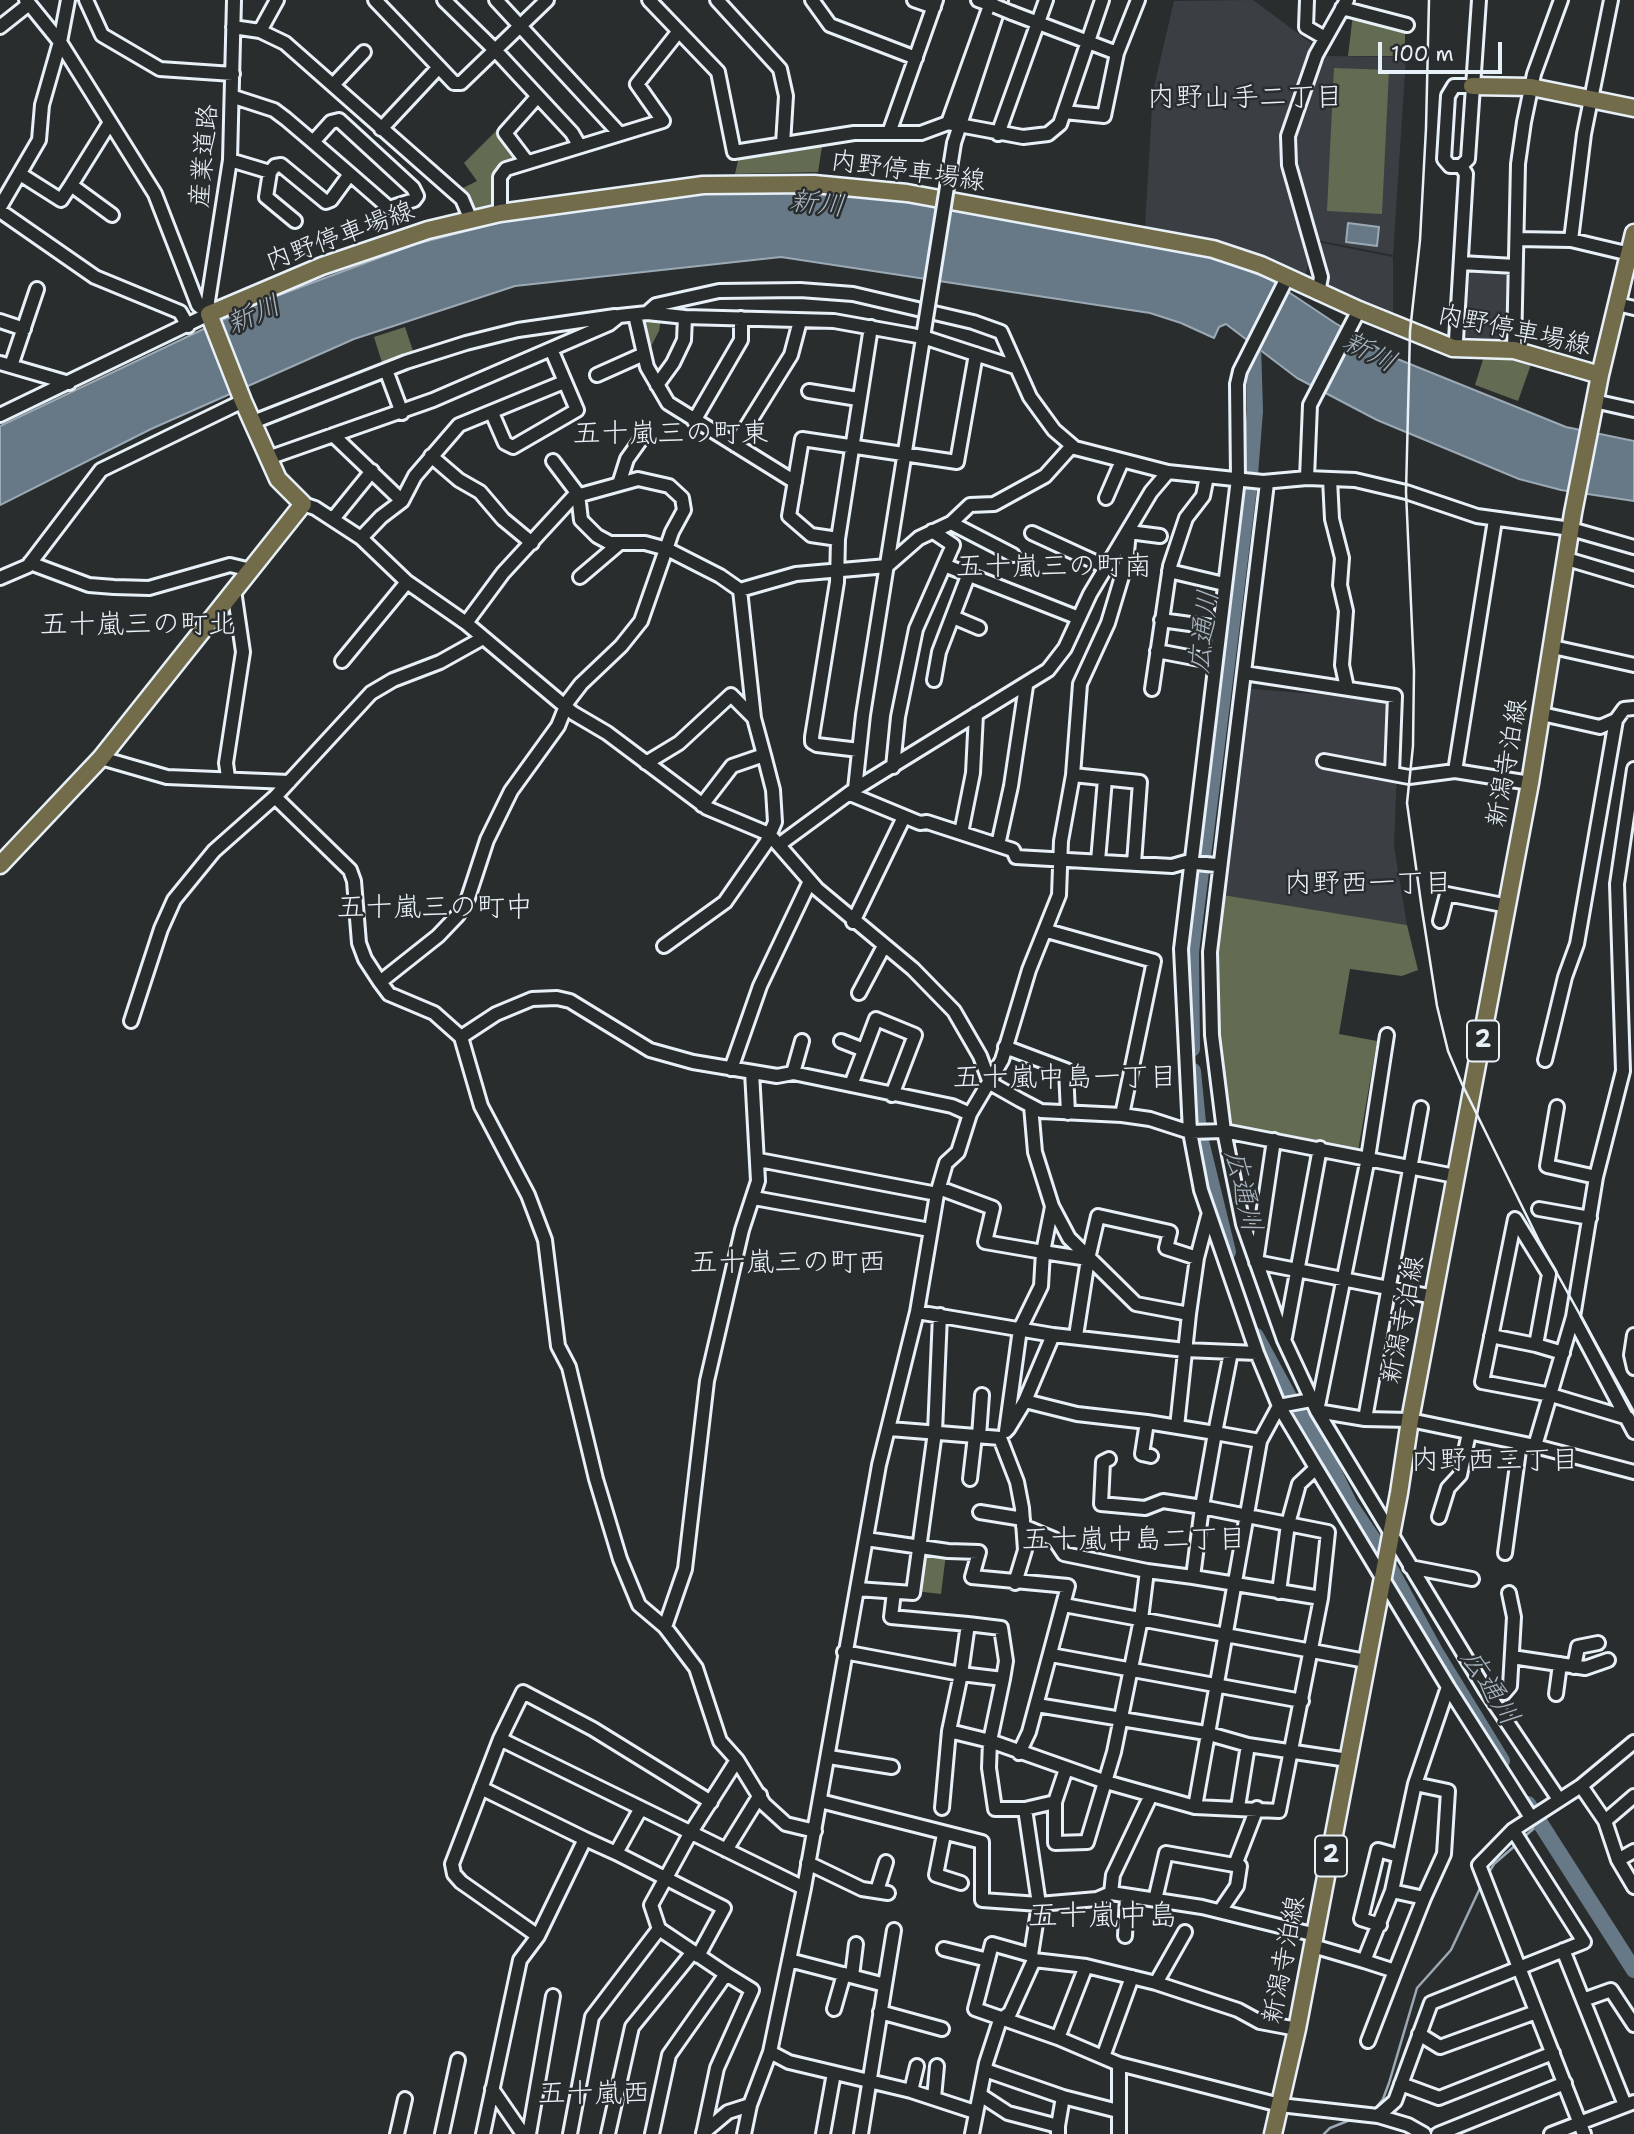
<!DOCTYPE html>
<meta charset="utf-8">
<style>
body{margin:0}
#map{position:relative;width:1634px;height:2134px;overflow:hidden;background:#2a2d2e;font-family:"Shantell Sans",sans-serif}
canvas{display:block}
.scale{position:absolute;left:1378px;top:42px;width:124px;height:32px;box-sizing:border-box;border:4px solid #e8f1f8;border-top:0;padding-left:9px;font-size:21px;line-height:24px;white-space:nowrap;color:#e8f1f8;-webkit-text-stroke:5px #2a2d2e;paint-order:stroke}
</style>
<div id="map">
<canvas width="1634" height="2134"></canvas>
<div class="scale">100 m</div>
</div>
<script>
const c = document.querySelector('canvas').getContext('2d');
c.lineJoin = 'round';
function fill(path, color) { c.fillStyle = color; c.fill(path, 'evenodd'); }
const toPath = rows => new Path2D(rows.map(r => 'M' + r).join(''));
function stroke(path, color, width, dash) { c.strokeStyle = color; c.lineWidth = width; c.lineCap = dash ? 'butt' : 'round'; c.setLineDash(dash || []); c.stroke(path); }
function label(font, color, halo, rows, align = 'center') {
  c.font = font + ' "Shantell Sans","Klee One",sans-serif'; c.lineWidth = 5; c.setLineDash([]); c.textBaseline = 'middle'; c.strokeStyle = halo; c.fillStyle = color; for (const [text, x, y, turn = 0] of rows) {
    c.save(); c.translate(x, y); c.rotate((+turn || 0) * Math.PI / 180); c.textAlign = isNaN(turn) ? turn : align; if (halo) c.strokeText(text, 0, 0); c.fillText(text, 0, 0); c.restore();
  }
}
fill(toPath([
 [1253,0,1311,43,1285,127,1282,163,1308,265,1305,276,1253,255,1145,228,1153,91,1174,1],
 [1323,56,1406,57,1393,255,1312,239,1294,157,1297,126],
 [1312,241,1393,257,1393,318,1329,291],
 [1465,266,1511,270,1508,345,1459,346],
 [1242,688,1386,700,1386,767,1397,767,1394,846,1407,925,1217,894]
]), '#3b3f44');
fill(toPath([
 [1353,14,1405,27,1405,56,1348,56],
 [1334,68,1389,70,1382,214,1327,211],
 [497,130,517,152,517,159,496,167,491,193,494,212,473,217,457,191,477,181,464,163],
 [823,140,818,172,735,174,740,152],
 [639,316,661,318,659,331,647,354],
 [405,327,415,357,384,369,374,337],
 [1486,350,1534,356,1518,401,1475,385],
 [1217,894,1407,925,1418,970,1402,976,1350,969,1339,1034,1377,1041,1358,1151,1228,1127,1211,987],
 [920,1551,946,1554,941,1594,915,1591]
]), '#636c52');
const water = toPath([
 [744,183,972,210,1211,256,1269,279,1335,323,1395,358,1566,427,1634,441,1634,501,1561,490,1519,479,1377,420,1297,378,1226,324,1219,327,1214,338,1181,323,1150,313,781,257,515,286,354,339,151,429,0,505,0,426,258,303,416,244,520,217,744,183],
 [1348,223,1379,227,1377,246,1346,242,1348,223]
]);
fill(water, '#677987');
stroke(water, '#9ba9b4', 2);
stroke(toPath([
 [1524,1837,1540,1823],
 [1488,1874,1494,1864,1517,1844],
 [1374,2110,1383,2099,1389,2083,1417,1988,1451,1950,1481,1886],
 [1324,2134,1330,2128,1355,2118]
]), '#9ba9b4', 2.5);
stroke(toPath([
 [1192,1049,1191,952,1249,487,1255,411,1253,344],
 [1193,1071,1199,1133,1228,1252],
 [1256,1336,1294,1406,1323,1450,1350,1505,1379,1548,1436,1653,1502,1761],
 [1528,1804,1634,1970]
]), '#677987', 16);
const minor = toPath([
 [26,0,60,42,155,194,198,305,209,314],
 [86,0,102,35,160,69,233,74],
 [375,0,454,83,461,83,547,0],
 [444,0,495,50,572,133,579,145],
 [496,0,619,133],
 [649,0,718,72,734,152,854,133,921,133,948,123,1023,137,1048,134,1060,124,1102,0],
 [717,0,780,69,786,96,783,144],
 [812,0,830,25,916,58],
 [914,0,934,7],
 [978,0,995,6],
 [1307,0,1306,27,1325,38],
 [1342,8,1407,25],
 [1012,13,1117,53,1104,116,1064,112],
 [0,27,29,4],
 [233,27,260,31,285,43,462,199,471,220],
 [260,31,277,0],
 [1117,53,1138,0],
 [333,85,364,52],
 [234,97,274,110,286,119,313,142,350,174,389,208,414,200,417,196,413,188,339,120,331,122,313,142],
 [948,123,992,0],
 [381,129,439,67],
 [889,133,936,0],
 [998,134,1046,0],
 [954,143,1001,0],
 [230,160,270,172,275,166,281,165,326,202,331,200,350,174],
 [527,162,505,133,537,97],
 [1461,166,1468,159,1479,0],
 [1461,166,1450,166,1444,159,1448,96,1454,86,1472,86],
 [270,172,266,197,295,221],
 [20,174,61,200,71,185,112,215],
 [71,185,109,124],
 [0,207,39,140,42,105,60,42,68,0],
 [0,211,95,277,180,312,188,326],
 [500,213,500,177,506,169,663,121,637,84,679,31],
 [1517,239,1571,240,1634,255],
 [1571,240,1584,134,1611,0],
 [1461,263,1515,266],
 [1318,293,1321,277,1289,165,1288,136,1316,55,1347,0],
 [1617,304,1634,308],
 [647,313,656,305,719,291,800,290,853,294,973,322,1001,332,1030,397,1054,430,1075,448,1168,472,1263,482,1307,478,1355,480,1406,492,1477,516,1571,529,1634,547],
 [209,314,208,301,230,160,234,0],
 [635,315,647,367,668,403,795,482],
 [0,321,24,329],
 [1453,348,1456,340,1466,174,1461,166],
 [1514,350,1518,164,1524,122,1534,74,1561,0],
 [0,363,69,383],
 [11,366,37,289],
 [386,370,402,413],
 [597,375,644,354],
 [657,385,673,363,684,340,685,317],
 [809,391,858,399],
 [1594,401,1634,410],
 [492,413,505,443,513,447,577,410,551,349],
 [0,415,209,314],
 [694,421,741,340,741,318],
 [253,422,406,362,466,343,518,330,615,316],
 [333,435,402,501],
 [735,445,791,355,800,321],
 [431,456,459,480,480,492,503,519,532,543],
 [268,458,433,400,609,324,619,316,647,313,685,317,834,321,923,337,1015,367],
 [553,461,578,494,581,520,597,536,610,543,645,543,667,549,720,576,740,590,796,574,887,566,919,538,951,523,970,505,994,504,1045,476,1071,447],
 [1307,478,1310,405,1359,310],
 [1330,479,1332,519,1342,558,1340,585,1346,611,1342,665,1347,688],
 [620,481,627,459,642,438],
 [1267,483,1210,952,1212,1035,1224,1131,1243,1224,1284,1340,1317,1411,1365,1419,1410,1420,1535,1446,1634,1472],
 [1106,498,1122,461],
 [303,504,315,508,361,538,407,582,466,623,573,713,607,733,707,808,769,834,817,889,913,969,954,1011,980,1056,990,1083,1020,1100,1041,1111,1122,1115,1150,1119,1190,1132,1224,1131,1455,1176],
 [333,519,372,471],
 [951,523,1013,555],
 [1129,532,1160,536],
 [1032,533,1106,567],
 [361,538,381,517,402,501,415,476,459,425,564,382],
 [838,539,811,535,789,516,802,439,957,462,976,354],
 [1567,559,1634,579],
 [30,563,89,585,114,587,149,588,230,565,251,570],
 [944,565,1079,618],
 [1169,571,1224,584],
 [580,577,620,543],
 [0,578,28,566,101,470,243,401],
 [740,590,754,718],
 [953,617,979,628],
 [1161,620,1219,628],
 [1553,647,1634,665],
 [1157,651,1215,662],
 [342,661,407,582],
 [1244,673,1395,696,1392,773],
 [934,680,939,652,968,576],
 [1152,689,1170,566,1186,518,1203,496,1207,476],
 [1542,714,1600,727,1616,720,1624,709,1634,708],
 [859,750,817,745,812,742,812,737,837,582,838,539,871,327],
 [101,758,167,777,289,782],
 [1324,761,1409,777,1455,771,1530,783],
 [646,763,679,743,731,695,754,718,764,755,732,766,702,805],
 [893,767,898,717,916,629,953,545,932,531],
 [1455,771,1495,520],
 [1073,775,1140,782,1134,863],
 [228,777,226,763,243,652,235,597,232,592],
 [855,789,863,715,924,332],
 [850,794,920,823,927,822,1013,850,1016,857,1172,866,1186,862,1216,865],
 [275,797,350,870,354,881,359,943,365,959,380,982,389,994,434,1013,461,1037,481,1106,528,1195,545,1240,558,1346,569,1367,596,1479,620,1559,639,1605,665,1627,696,1668,720,1741,737,1760,764,1804,786,1824,815,1831],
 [961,833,973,773,976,714],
 [780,844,855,789,1048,670,1065,648,1090,594,1151,492,1168,472],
 [998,845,1011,786,1026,686],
 [1098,861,1105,779],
 [1440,921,1447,894,1508,906],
 [853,922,904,817],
 [1047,931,1154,961,1122,1115],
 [664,946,725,902,766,843,775,822,773,790,764,755],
 [380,982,438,936,458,915,468,898,487,840,511,791,558,726,568,701,581,684,621,646,641,621,672,532,684,510,682,498,669,486,638,479,573,497,503,573,466,623],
 [859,993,884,946],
 [131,1021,161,929,174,900,214,851,275,797,371,693,393,680,440,662,483,638],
 [1387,1035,1368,1158,1317,1411,1486,1691,1558,1798],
 [461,1037,496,1014,532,999,557,998,570,1001,650,1050,693,1062,777,1076,793,1073,952,1106,970,1114],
 [841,1041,864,1050],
 [1005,1047,1066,1070,1068,1113],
 [1545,1060,1565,977,1577,944,1616,720],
 [731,1069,760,986,810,881],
 [793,1073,802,1041],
 [851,1085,876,1019,915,1035,892,1095],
 [1031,1106,1035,1152,1052,1206,1069,1238,1136,1304,1189,1314,1177,1427],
 [1557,1107,1547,1166,1596,1177],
 [1274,1140,1256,1262,1434,1297],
 [759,1160,937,1194],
 [939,1188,993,1208,985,1242,1043,1252,1041,1286,1020,1329,1006,1431],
 [754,1198,930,1230],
 [1052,1207,1043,1252,1088,1259],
 [1539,1209,1590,1218],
 [917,1312,1053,1335,1185,1350,1257,1353],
 [1189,1314,1197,1258],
 [1573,1317,1634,1432],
 [1634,1335,1631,1355,1634,1368],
 [1076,1336,1088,1259,1098,1216,1170,1232,1166,1248,1197,1258,1208,1216],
 [1491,1336,1536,1345,1549,1274,1515,1219,1482,1382,1551,1395,1628,1418],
 [1285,1337,1320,1148],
 [1536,1345,1563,1353],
 [1231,1352,1215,1433,1260,1441],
 [1025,1401,1077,1414,1147,1422],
 [1365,1419,1421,1108],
 [890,1429,1000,1438],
 [1008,1429,1025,1401,1053,1335],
 [979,1436,982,1395],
 [1000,1438,1017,1482,1022,1508,1025,1550,1015,1583],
 [1535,1446,1573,1317,1596,1177,1623,1071,1617,884,1634,769],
 [1151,1456,1142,1454,1147,1422,1215,1433,1202,1507,1328,1532,1321,1598],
 [1316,1468,1448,1687],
 [970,1479,975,1436],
 [980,1512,1023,1519],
 [1439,1517,1448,1488,1460,1475,1469,1433],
 [1023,1526,1054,1539,1064,1554,1147,1571],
 [866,1539,948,1551,979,1552,972,1577,1068,1586,1029,1732,1019,1753],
 [1505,1553,1520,1443],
 [1410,1567,1472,1579],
 [857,1589,913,1593,935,1432,940,1315],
 [894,1592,891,1617,968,1624,1001,1628,1006,1661,1003,1679,961,1674,968,1624],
 [1279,1592,1288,1524,1299,1484,1316,1468,1279,1406,1311,1400],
 [1064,1605,1366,1661],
 [665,1627,685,1569,707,1381,742,1230,758,1181,752,1072],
 [844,1652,961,1674,949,1731,990,1741,1106,1782,1195,1807,1279,1811,1321,1598,1193,1577],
 [1051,1655,1302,1701],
 [1512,1657,1585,1668,1608,1660],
 [1574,1667,1578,1647,1598,1643],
 [1003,1679,990,1741,989,1768,995,1809,1025,1809,1055,1802,1055,1843,1087,1842,1114,1752,1141,1619,1147,1571,1193,1577,1202,1507,1163,1501,1145,1508,1101,1504,1103,1462,1109,1459],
 [1486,1691,1504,1693,1510,1686,1514,1617,1509,1593],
 [1556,1694,1560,1664],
 [1037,1705,1206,1733,1248,1745,1238,1807],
 [500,1739,804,1888],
 [1248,1745,1348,1760],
 [829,1757,892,1767],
 [1581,1786,1605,1821,1618,1860,1634,1887],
 [481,1788,585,1839],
 [820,1801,982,1842,982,1900,1039,1904,1097,1899,1111,1893,1113,1875,1151,1795],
 [1055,1802,1066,1769],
 [1195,1807,1260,1441,1279,1406,1257,1353,1201,1190,1190,1132,1181,949,1238,479,1237,384,1240,371,1287,278],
 [942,1808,949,1731],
 [1605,1821,1634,1796],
 [944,1834,936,1875,961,1883],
 [726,1850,760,1795],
 [616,1853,724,1908,698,1956],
 [1618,1860,1634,1851],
 [808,1863,862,1889,888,1893],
 [1235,1865,1257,1808],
 [877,1891,886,1862],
 [1392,1891,1424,1898,1444,1854,1448,1791,1415,1784],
 [1111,1893,1202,1907,1316,1935],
 [1155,1900,1166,1853,1240,1866,1237,1886,1220,1911],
 [1380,1925,1361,1919,1378,1850,1399,1856],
 [538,1936,461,1882,454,1874,452,1864,500,1739,523,1692,593,1729,711,1802],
 [1125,1936,1127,1896],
 [1313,1946,1364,1961,1392,1891,1415,1784,1448,1687,1530,1816],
 [944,1949,988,1960],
 [1563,1950,1625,2105],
 [1031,1955,992,1944,975,2009,1058,2038,1119,2064,1280,2105,1378,2116,1408,2125,1424,2134],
 [789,1960,885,1985,861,2134],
 [1034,1960,1086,1966,1156,1983,1238,2010,1260,2022,1297,2029],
 [1364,1961,1395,1971,1424,1898],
 [852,1976,856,1944],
 [1156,1983,1185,1932],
 [885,1985,894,1930],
 [1583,2000,1611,1990,1634,2025],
 [834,2009,844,1974],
 [880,2012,942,2029],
 [1419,2034,1440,2047,1536,2012],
 [1058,2038,1086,1966],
 [1368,2041,1395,1971],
 [770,2052,789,2062,911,2091,975,2112],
 [1103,2057,1132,1977],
 [985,2070,1063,2097,1118,2111],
 [1401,2084,1439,2098,1553,2053],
 [492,2089,523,2134],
 [911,2091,917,2066],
 [982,2096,1008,2113,1058,2126,1058,2134],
 [934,2098,937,2066],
 [1378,2116,1395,2101,1431,2003,1584,1942,1513,1830],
 [1058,2126,1063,2097],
 [703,2133,728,2112,750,2105],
 [397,2134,405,2099],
 [442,2134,458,2060],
 [483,2134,520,1960,538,1936,585,1839,616,1853,641,1808],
 [529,2134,553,1996],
 [570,2134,592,2017,659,1929],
 [608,2134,632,2027,693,1952],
 [652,2134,669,2055,726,1974,659,1929,651,1905,691,1832,737,1760],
 [703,2134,717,2068,752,1990,726,1974],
 [744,2134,750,2105,770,2052,804,1888,879,1465,917,1312,937,1194,946,1163,958,1152,970,1114,1002,1060,1029,970,1059,895,1061,841,1073,775,1080,684,1108,623,1126,563,1129,532],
 [823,2134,834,2073],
 [972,2134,986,2063,1000,2020,1010,2013,1034,1960,1031,1955,1039,1904,1025,1809],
 [1119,2134,1119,2064],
 [1438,2134,1565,2083],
 [1551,2134,1634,2102],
 [1584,2134,1479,1865,1513,1830,1581,1786,1634,1742]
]);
const major = toPath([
 [1472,86,1531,87,1634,108],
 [0,865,101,758,303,504,278,479,243,401,209,314,322,266,428,230,500,213,703,185,814,184,907,193,1213,249,1261,265,1359,310,1453,348,1514,350,1600,375],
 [1273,2134,1297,2029,1399,1493,1410,1420,1530,783,1573,513,1600,375,1634,233]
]);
stroke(minor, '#e8f1f8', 18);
stroke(major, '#e8f1f8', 21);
stroke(minor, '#2a2d2e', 12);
stroke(major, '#726c4b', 16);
stroke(toPath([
 [1429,0,1426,128,1420,240,1410,331,1406,492,1414,671,1413,746,1407,803,1422,910,1437,1006,1448,1051,1462,1084,1539,1241,1634,1412]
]), '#e8f1f8', 2.5);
const minorBridge = toPath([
 [995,6,1012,13],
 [924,331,954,143]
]);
stroke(minorBridge, '#e8f1f8', 18, []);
stroke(minorBridge, '#2a2d2e', 12);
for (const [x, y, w] of [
 [1483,1041,32],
 [1331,1856,32]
]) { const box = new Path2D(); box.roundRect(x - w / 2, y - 20.5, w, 41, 5); c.fillStyle = '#2a2d2e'; c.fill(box); stroke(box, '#e8f1f8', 2); }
label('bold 24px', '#e8f1f8', null, [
 ["2",1483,1041],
 ["2",1331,1856]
]);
label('26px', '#e8f1f8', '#2a2d2e', [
 ["産業道路",205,156,-85],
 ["内野停車場線",908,172,8],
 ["内野停車場線",340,237,-20],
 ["内野停車場線",1514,331,12],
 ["新潟寺泊線",1508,763,-80],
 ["新潟寺泊線",1404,1320,-79],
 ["新潟寺泊線",1285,1960,-79]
]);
label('28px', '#e8f1f8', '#2a2d2e', [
 ["内野山手二丁目",1245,99],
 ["五十嵐三の町東",671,435],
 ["五十嵐三の町南",1054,568],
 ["五十嵐三の町北",138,626],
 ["内野西一丁目",1368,885],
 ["五十嵐三の町中",435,909],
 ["五十嵐中島一丁目",1065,1079],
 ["五十嵐三の町西",788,1264],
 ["内野西三丁目",1495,1462],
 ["五十嵐中島二丁目",1134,1541],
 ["五十嵐西",594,2095]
]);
label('italic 28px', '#a8b5c0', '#2a2d2e', [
 ["新川",817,205,6],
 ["新川",254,316,-24],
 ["新川",1369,353,27],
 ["広通川",1205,632,-83],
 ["広通川",1242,1191,77],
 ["広通川",1489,1688,58]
]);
label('30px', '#e8f1f8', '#2a2d2e', [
 ["五十嵐中島",1103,1917]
]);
</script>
